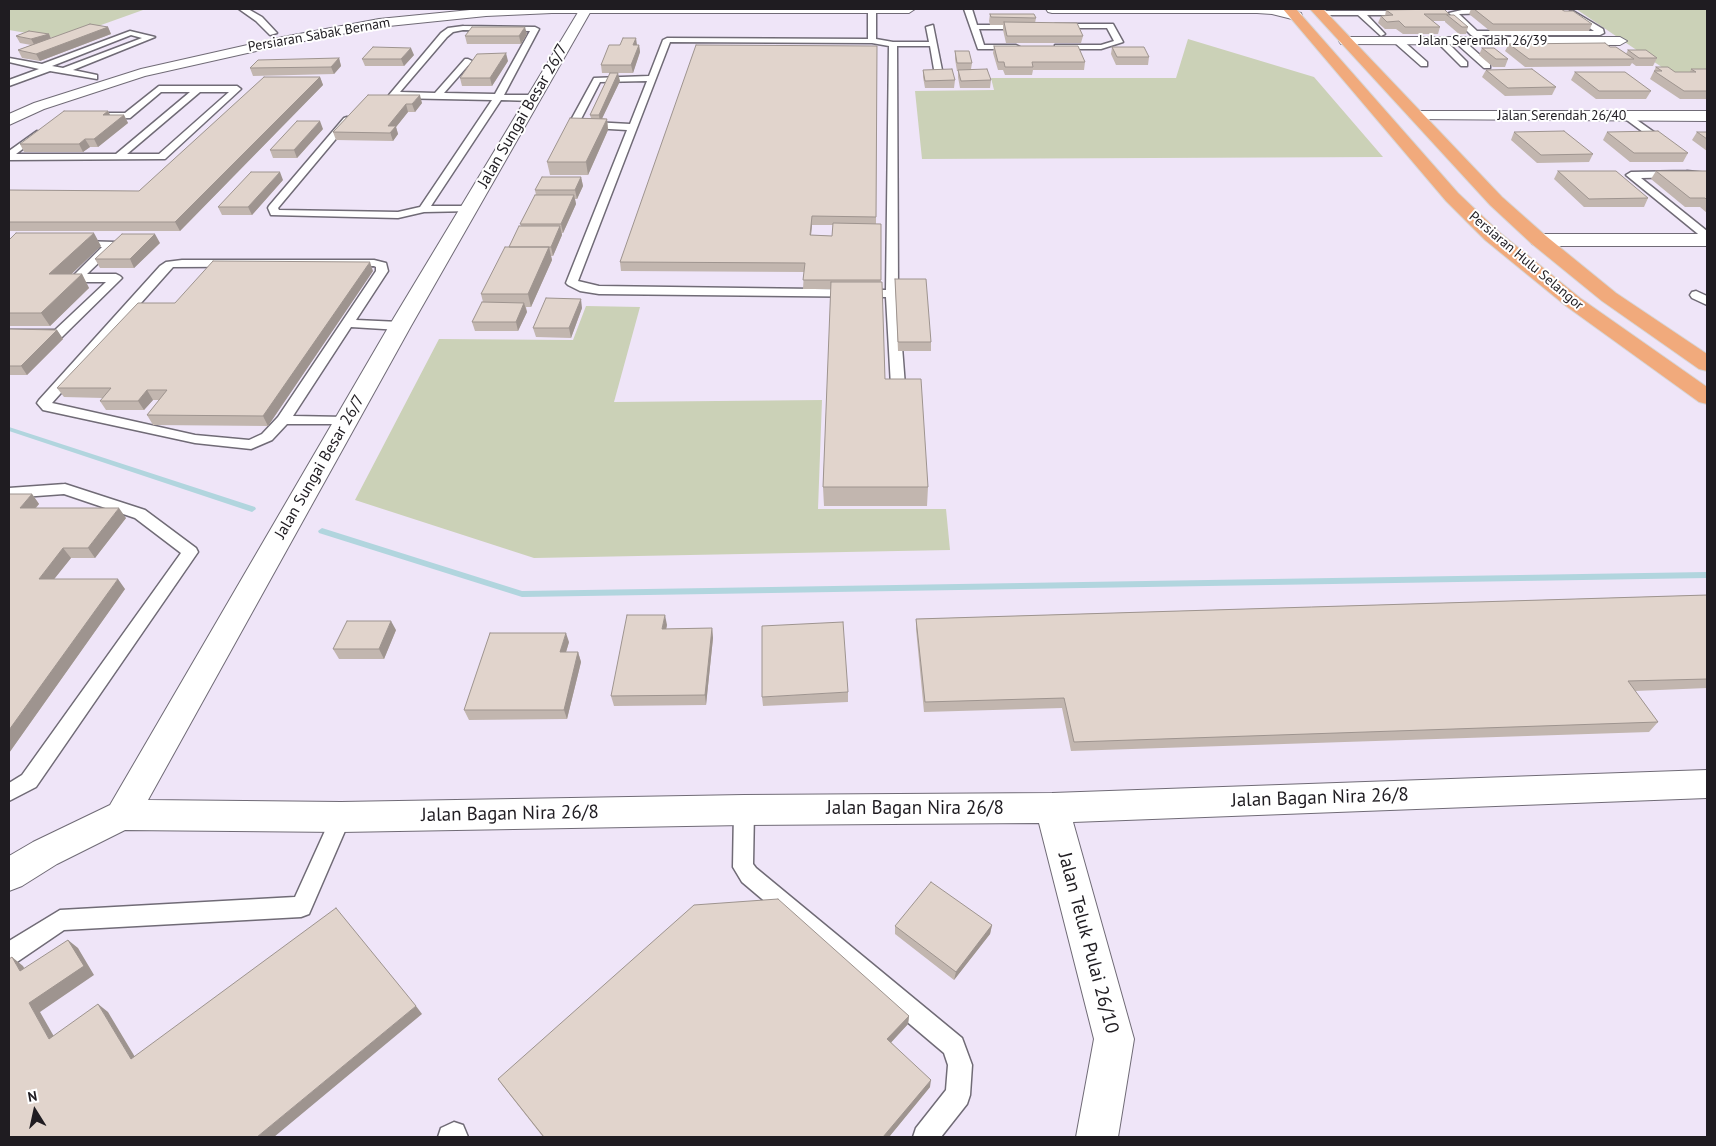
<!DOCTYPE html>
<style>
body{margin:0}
#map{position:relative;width:1716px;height:1146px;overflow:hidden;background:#f8f2ff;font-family:"PT Sans",sans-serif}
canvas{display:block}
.frame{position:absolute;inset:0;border:10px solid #1f1c21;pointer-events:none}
.north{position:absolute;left:10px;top:1086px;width:50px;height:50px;-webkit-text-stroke:4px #fff;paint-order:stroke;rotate:350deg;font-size:14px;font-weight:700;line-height:20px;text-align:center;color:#1f1c21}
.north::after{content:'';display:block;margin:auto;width:18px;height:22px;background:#1f1c21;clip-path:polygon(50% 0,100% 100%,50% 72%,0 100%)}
</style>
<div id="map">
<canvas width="1716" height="1146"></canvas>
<div class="frame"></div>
<div class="north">N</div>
</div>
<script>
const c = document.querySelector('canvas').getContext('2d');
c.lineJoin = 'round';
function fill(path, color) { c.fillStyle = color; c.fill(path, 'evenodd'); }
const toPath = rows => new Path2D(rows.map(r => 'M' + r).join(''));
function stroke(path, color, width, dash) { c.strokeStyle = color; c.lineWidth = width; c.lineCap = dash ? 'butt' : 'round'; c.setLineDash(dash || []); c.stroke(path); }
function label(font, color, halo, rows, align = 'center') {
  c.font = font + ' "PT Sans",sans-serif'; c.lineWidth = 4; c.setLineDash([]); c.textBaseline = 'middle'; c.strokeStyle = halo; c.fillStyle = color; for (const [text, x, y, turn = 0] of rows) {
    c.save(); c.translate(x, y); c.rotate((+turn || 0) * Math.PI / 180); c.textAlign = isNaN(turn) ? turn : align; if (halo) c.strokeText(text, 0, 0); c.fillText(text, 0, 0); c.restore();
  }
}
fill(toPath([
 [9,9,1707,9,1707,1137,9,1137]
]), '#efe5f8');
fill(toPath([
 [9,9,136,9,143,10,62,39,9,30],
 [1576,9,1707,9,1707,74,1672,74],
 [1188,39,1314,77,1383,157,922,159,915,91,994,90,991,78,1176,78],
 [586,306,640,307,614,402,822,400,818,509,946,509,950,550,534,558,355,500,439,339,573,340]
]), '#cbd1b7');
fill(toPath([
 [9,427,255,507,256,509,252,512,9,431,9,427],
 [322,528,522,591,1707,572,1707,578,522,597,319,533,318,531,322,528]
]), '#b1d5de');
const service = toPath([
 [239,9,248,9,262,17,277,33,270,35,256,21,239,9],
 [868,9,876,9,876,39,893,42,929,42,926,27,933,25,943,75,939,78,935,75,930,46,897,46,898,294,905,386,903,389,898,390,891,386,886,297,599,294,580,291,568,285,566,283,627,130,592,128,571,120,594,78,649,76,663,40,667,38,868,39,868,9],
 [670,42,872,43,889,46,886,290,599,286,578,281,670,42],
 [647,81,630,124,593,122,581,119,600,82,647,81],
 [964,9,972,9,977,25,1026,25,1030,27,1026,29,979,29,984,45,1016,45,1020,47,1016,49,978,49,964,9],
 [1466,9,1491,9,1495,11,1491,13,1459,14,1477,31,1594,31,1570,15,1570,11,1573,11,1603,29,1604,33,1600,35,1482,35,1488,41,1484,43,1471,35,1449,13,1466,9],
 [1318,11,1406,11,1410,13,1406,15,1367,15,1385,34,1381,36,1358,15,1318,15,1318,11],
 [1055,24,1113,24,1123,42,1101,49,1055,49,1055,45,1101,45,1114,41,1107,28,1055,28,1055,24],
 [463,26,535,27,539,29,504,95,534,95,538,98,534,101,501,100,431,206,469,206,474,209,473,211,424,212,398,218,271,215,268,208,269,206,344,118,347,117,350,118,350,122,278,208,279,210,398,212,420,207,492,100,393,98,389,95,441,33,448,28,463,26],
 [463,30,530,31,495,94,444,93,472,61,468,59,465,59,435,93,400,92,447,37,453,32,463,30],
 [130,31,155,37,73,70,97,75,97,79,50,71,9,86,9,80,39,69,9,62,9,58,42,64,130,31],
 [131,35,142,38,63,68,52,66,131,35],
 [1395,39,1401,39,1427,62,1427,66,1421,66,1395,43,1395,39],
 [1438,39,1444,39,1467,62,1467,66,1461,66,1438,43,1438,39],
 [1456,39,1462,39,1490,64,1490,68,1484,68,1456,43,1456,39],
 [159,86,237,86,241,89,165,159,9,160,9,151,37,131,42,134,40,136,16,154,116,154,190,92,161,92,130,118,103,119,98,116,103,113,125,113,159,86],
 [200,92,229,92,159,154,127,154,200,92],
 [1627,113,1668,142,1668,146,1662,146,1624,118,1622,116,1627,113],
 [1687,171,1707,173,1707,179,1687,177,1641,178,1707,231,1707,239,1703,238,1626,175,1631,172,1687,171],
 [78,241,116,242,118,244,116,246,87,274,116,274,120,276,122,278,120,280,62,337,9,338,9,330,55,330,106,282,77,282,71,278,102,247,74,246,72,244,78,241],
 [182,260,374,260,386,263,388,271,356,320,400,322,406,326,400,330,351,327,293,416,346,417,351,418,353,421,351,424,287,424,272,440,251,449,195,443,43,410,37,403,39,400,160,266,166,262,182,260],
 [374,266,376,267,376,271,278,417,262,434,249,440,195,435,52,403,173,267,374,266],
 [1696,291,1707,296,1707,305,1692,298,1690,295,1692,292,1696,291],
 [65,484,145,510,196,548,198,552,36,787,9,801,9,783,22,775,181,553,135,518,64,494,9,498,9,488,65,484],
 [744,801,751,804,754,810,753,864,756,868,962,1038,972,1065,970,1095,967,1104,941,1137,913,1137,916,1128,946,1090,948,1065,944,1053,742,882,733,867,734,810,737,804,744,801],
 [341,808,348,811,351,817,309,914,301,917,64,930,17,962,9,965,9,941,60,910,295,897,334,811,341,808],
 [454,1122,463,1125,468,1137,438,1137,441,1128,454,1122]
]);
const minor = toPath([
 [580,9,592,9,411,326,148,800,341,802,744,795,1052,793,1707,770,1707,798,1073,822,1134,1039,1118,1137,1076,1137,1094,1039,1039,823,744,825,341,832,125,830,57,864,22,886,9,891,9,856,33,842,110,805,389,326,580,9],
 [1346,37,1620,37,1627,41,1620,45,1341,44,1339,41,1346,37],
 [1417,111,1707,111,1707,121,1412,119,1409,116,1412,113,1417,111],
 [1539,234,1707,234,1707,246,1539,246,1532,244,1530,240,1532,236,1539,234]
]);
const tertiary = toPath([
 [480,9,915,9,909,13,552,13,486,16,379,27,283,45,145,76,44,109,9,125,9,114,34,103,141,69,283,37,379,19,480,9],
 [1046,9,1282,9,1301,13,1302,16,1296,20,1272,14,1257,13,1052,13,1048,12,1046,9]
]);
const primary = toPath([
 [1283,9,1296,9,1458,193,1499,232,1580,298,1707,387,1707,404,1699,402,1566,306,1485,240,1446,201,1283,9],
 [1310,9,1323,9,1502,197,1546,236,1616,293,1707,354,1707,371,1699,369,1602,301,1532,244,1490,205,1310,9]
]);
stroke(service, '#706b76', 3);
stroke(minor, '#706b76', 2);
stroke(tertiary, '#706b76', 2);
stroke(primary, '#d7d6d7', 2);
fill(service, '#fff');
fill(minor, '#fff');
fill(tertiary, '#fff');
fill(primary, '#f1aa7c');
fill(toPath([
 [1471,9,1561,9,1592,24,1589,31,1490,31,1469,14],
 [1386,10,1449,14,1449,15,1468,27,1466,34,1459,34,1445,22,1445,21,1433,21,1440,27,1438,34,1403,34,1396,29,1385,29,1378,23,1381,16,1385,16],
 [990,14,1036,18,1035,23,1083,36,1081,43,1006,43,1003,30,1003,25,990,25,989,21],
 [108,27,111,34,40,61,22,58,18,50,31,45,20,43,16,36,49,34,51,38],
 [527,34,521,44,467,44,465,36],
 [1509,44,1610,47,1626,54,1628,50,1657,58,1653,66,1636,66,1632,63,1630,66,1525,67,1505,51],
 [637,45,639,45,640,52,633,73,612,73,620,81,602,118,607,119,608,130,588,175,550,175,547,162,591,118,590,115,610,73,602,73,601,65],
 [877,46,876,224,881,224,881,282,885,379,928,487,927,506,824,506,823,487,831,289,803,289,804,272,621,271,620,262],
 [812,225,833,225,832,236,811,235],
 [994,46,1085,62,1084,70,1033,70,1032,75,1005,75,1003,70,998,70,993,53],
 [1112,47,1149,57,1148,65,1116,65,1111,54],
 [1482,48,1508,59,1505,67,1493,67,1479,55],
 [955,51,972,63,971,69,991,80,990,88,960,88,958,77,958,71,957,71,955,59],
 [414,55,404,66,365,66,362,59],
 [339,58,341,66,334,74,253,76,250,68],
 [508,61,492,86,462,86,460,78],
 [1656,67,1675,72,1690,72,1691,69,1707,69,1707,99,1680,99,1650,79],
 [923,70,955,80,954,88,925,88,923,77],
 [1486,70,1556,87,1552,95,1505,96,1482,77],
 [1575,72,1651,91,1646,99,1596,99,1571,80],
 [320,77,323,85,180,231,9,231,9,190,139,191],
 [368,95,422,103,415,112,408,112,396,127,398,134,393,141,336,140,333,132],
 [108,111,110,115,124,115,128,123,98,147,90,147,83,152,24,152,20,144],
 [323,129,297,158,273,158,270,150],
 [1514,132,1593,154,1589,162,1537,163,1511,140],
 [1607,132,1688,153,1683,162,1630,162,1603,140],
 [1697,132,1707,132,1707,151,1692,140],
 [1558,171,1648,198,1644,207,1584,207,1554,179],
 [1656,171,1707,171,1707,213,1700,207,1685,207,1651,179],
 [581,177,583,186,577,199,575,199,576,204,563,233,562,233,562,235,553,256,551,256,552,260,531,307,526,307,527,312,518,331,475,331,472,322,483,302,481,294,521,226,520,224,536,195,535,190],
 [283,180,252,215,222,215,218,207],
 [9,240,101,246,71,274,82,274,89,288,50,326,9,326],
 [160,243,134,268,100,268,95,259],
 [373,271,268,426,153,425,147,415,160,400,153,400,144,410,106,410,100,401,103,398,64,397,57,388,175,303],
 [895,279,931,342,931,351,898,351],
 [582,308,571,338,536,337,533,328],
 [9,329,57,330,63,339,27,375,9,375],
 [32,494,39,504,36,508,126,518,95,558,71,558,54,579,125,589,9,753],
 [1707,595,1707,688,1635,691,1658,722,1649,732,1071,751,1062,708,924,712,916,629,916,619],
 [667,625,666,629,712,628,713,638,706,705,614,706,611,696],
 [396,630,384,659,339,659,333,649],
 [569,642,566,652,578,652,581,662,567,719,469,720,464,710],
 [848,692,848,702,763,706,762,697],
 [992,925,990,934,954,980,895,934,895,926],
 [909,1016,908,1024,891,1042,930,1087,889,1137,543,1137,503,1086,498,1079]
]), '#c2b6af');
fill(toPath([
 [108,27,111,34,40,61,36,54],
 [525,27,527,34,521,44,519,36],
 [49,34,52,42,35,46,31,39],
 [636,38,637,45,633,45],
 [639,45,640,52,633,73,631,65],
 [411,48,414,55,404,66,401,59],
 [506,53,508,61,492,86,490,78],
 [339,58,341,66,334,74,331,67],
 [618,73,620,81,600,123,599,115],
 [320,77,323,85,180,231,175,222],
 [420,95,422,103,415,112,412,104],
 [406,104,408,112,396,127,398,134,393,141,388,126],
 [108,111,112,119,103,115],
 [124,115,128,123,98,147,94,139],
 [607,119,608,130,588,175,586,162],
 [320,121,323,129,297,158,294,150],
 [85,139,90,147,83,152,79,144],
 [280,172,283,180,252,215,248,207],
 [581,177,583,186,577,199,575,190],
 [574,195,576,204,563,233,561,224],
 [812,216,812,225,810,244,810,235],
 [560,226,562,235,553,256,551,247],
 [94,233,101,246,57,288,49,274],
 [155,234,160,243,134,268,130,259],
 [549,247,552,260,531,307,528,294],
 [370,262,373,271,268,426,263,416],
 [82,274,89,288,50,326,41,313],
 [581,299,582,308,571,338,569,328],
 [524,303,527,312,518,331,516,322],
 [57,330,63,339,27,375,21,366],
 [147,390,153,400,144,410,138,401],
 [32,494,39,504,27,517,20,508],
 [119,508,126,518,95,558,88,548],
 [63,548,71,558,47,588,39,579],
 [118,579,125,589,9,753,9,730],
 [665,615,667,625,664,639,662,629],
 [391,621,396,630,384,659,379,649],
 [712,628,713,638,706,705,705,695],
 [566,633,569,642,563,662,560,652],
 [578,652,581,662,567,719,564,710],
 [992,925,990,934,954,980,956,972],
 [68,940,78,948,94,975,40,1012,60,1047,49,1039,29,1003],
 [12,957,23,966,31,980,20,971],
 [98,1004,108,1012,141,1067,131,1059],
 [416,1006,422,1014,274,1137,257,1137],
 [909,1016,908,1024,887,1047,887,1039],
 [931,1080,930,1087,889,1137,883,1137]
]), '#9e948f');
const building = toPath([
 [1444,9,1449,14,1424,14,1440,27,1405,27,1399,21,1387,22,1381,16,1393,15,1386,10,1444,9],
 [1474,9,1561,9,1564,11,1573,11,1592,24,1493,24,1474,9],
 [990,14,1034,14,1036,18,991,17,990,14],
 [1447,15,1454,15,1468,27,1462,27,1447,15],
 [1004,22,1077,23,1083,36,1007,36,1004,22],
 [90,24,108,27,36,54,18,50,90,24],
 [472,27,525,27,519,36,465,36,472,27],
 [29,31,49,34,31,39,16,36,29,31],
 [623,38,636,38,633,45,639,45,631,65,601,65,609,45,620,45,623,38],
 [1605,43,1610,47,1616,47,1634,59,1529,59,1509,44,1605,43],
 [696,45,877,46,876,217,812,216,810,235,832,236,833,223,881,224,881,280,803,280,805,263,620,262,696,45],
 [994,46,1078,46,1085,62,1032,62,1033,67,1005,67,1004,62,998,62,994,46],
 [373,47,411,48,401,59,362,59,373,47],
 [1112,47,1144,47,1149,57,1117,57,1112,47],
 [1482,48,1494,48,1508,59,1496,59,1482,48],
 [1628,50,1646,50,1657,58,1639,58,1628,50],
 [955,51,969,51,972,63,957,63,955,51],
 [506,53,490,78,460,78,477,54,506,53],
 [339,58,331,67,250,68,258,60,339,58],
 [1656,67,1668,67,1675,72,1696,72,1691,69,1707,69,1707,91,1684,91,1654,71,1662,71,1656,67],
 [952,69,955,80,925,81,923,70,952,69],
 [987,69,991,80,961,81,958,70,987,69],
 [1532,69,1556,87,1508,88,1486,70,1532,69],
 [1575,72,1625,72,1651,91,1599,91,1575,72],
 [610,73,618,73,599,115,590,115,610,73],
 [264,77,320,77,175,222,9,222,9,190,139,191,264,77],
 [368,95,420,95,412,104,406,104,388,126,396,126,390,133,333,132,368,95],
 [64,111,108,111,103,115,124,115,94,139,85,139,79,144,20,144,64,111],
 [570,118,607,119,586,162,547,162,570,118],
 [297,121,320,121,294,150,270,150,297,121],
 [1564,131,1593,154,1541,155,1514,132,1564,131],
 [1658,131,1688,153,1634,153,1607,132,1658,131],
 [1697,132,1707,132,1707,139,1697,132],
 [1558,171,1616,171,1648,198,1589,199,1558,171],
 [1656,171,1707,171,1707,200,1705,198,1690,198,1656,171],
 [251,172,280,172,248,207,218,207,251,172],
 [542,177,581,177,575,190,535,190,542,177],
 [535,195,574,195,561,224,520,224,535,195],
 [519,226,560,226,551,247,509,247,519,226],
 [16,233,94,233,49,274,82,274,41,313,9,313,9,240,16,233],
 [122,234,155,234,130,259,95,259,122,234],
 [505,247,549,247,528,294,481,294,505,247],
 [213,261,370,262,263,416,147,415,167,390,147,390,138,401,100,401,111,388,57,388,138,303,175,303,213,261],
 [895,279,926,279,931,342,898,342,895,279],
 [831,282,882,282,885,379,921,379,928,487,823,487,831,282],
 [546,298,581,299,569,328,533,328,546,298],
 [482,302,524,303,516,322,472,322,482,302],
 [9,329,57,330,21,366,9,366,9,329],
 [9,494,32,494,20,508,119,508,88,548,63,548,39,579,118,579,9,730,9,494],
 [1707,595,1707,679,1628,681,1658,722,1074,742,1064,698,925,702,916,619,1707,595],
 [627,615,665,615,662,629,712,628,705,695,611,696,627,615],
 [347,621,391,621,379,649,333,649,347,621],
 [843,622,848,692,762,697,762,626,843,622],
 [490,633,566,633,560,652,578,652,564,710,464,710,490,633],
 [931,882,992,925,956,972,895,926,931,882],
 [778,899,909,1016,887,1039,931,1080,883,1137,544,1137,498,1079,694,905,778,899],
 [336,908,416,1006,257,1137,9,1137,9,959,12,957,20,971,68,940,84,966,29,1003,49,1039,98,1004,131,1059,336,908]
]);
fill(building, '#e1d4cc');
stroke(building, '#9e948f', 1);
label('14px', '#1f1c21', '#fff', [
 ["Persiaran Sabak Bernam",319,35,-10],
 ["Jalan Serendah 26/39",1483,41],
 ["Jalan Serendah 26/40",1562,116],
 ["Persiaran Hulu Selangor",1526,261,40]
]);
label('16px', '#1f1c21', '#fff', [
 ["Jalan Sungai Besar 26/7",523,116,-60],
 ["Jalan Sungai Besar 26/7",320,467,-60]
]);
label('19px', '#1f1c21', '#fff', [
 ["Jalan Bagan Nira 26/8",1320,798,-2],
 ["Jalan Bagan Nira 26/8",915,809],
 ["Jalan Bagan Nira 26/8",510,814,-1],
 ["Jalan Teluk Pulai 26/10",1088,943,75]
]);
</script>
